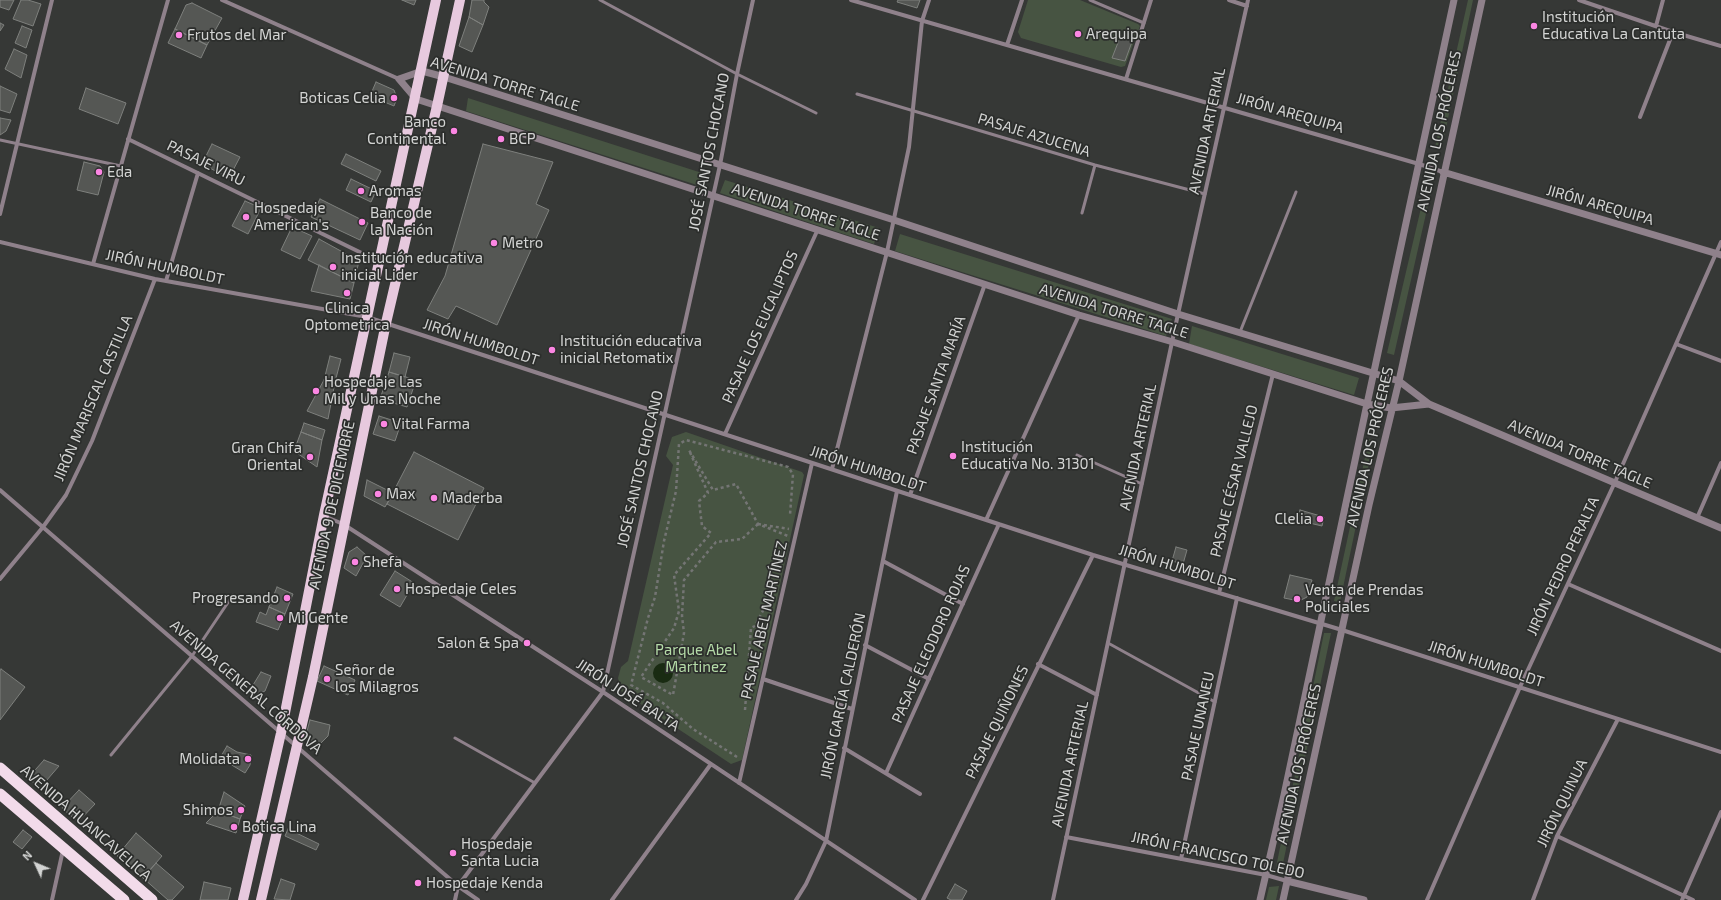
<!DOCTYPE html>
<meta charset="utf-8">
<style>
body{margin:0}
#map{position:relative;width:1721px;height:900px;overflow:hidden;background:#363836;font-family:"Exo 2",sans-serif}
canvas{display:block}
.north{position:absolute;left:16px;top:844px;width:40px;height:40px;-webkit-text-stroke:3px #2c2e2c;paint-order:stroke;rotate:314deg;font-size:11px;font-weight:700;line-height:16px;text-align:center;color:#d3d4d3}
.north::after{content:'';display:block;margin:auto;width:14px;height:18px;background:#d3d4d3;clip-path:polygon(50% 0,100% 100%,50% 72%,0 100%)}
</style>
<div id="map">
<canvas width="1721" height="900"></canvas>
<div class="north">N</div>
</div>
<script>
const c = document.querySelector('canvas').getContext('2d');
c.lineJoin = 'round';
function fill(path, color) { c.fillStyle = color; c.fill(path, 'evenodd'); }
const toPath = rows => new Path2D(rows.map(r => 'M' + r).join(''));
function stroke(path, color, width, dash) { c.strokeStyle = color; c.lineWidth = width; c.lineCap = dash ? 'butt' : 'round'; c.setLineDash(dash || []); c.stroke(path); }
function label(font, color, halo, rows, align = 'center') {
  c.font = font + ' "Exo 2",sans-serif'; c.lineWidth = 3.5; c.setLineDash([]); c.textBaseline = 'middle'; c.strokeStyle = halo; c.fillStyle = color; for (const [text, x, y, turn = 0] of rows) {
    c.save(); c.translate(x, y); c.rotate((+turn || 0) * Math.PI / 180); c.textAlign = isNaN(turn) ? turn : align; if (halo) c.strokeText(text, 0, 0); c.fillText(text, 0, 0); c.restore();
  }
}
fill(toPath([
 [1028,0,1080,0,1138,24,1140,26,1125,66,1121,67,1021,38,1018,32],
 [1468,0,1473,0,1442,147,1435,147],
 [468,98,702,173,700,186,466,111],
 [725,180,879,228,874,244,720,193],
 [1424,195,1430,196,1394,355,1387,353],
 [900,234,1172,319,1166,336,895,251],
 [1192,326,1359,378,1354,395,1189,344],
 [686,432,802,472,804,475,742,760,731,764,621,691,618,678,621,667,628,661,673,465,666,456,672,437],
 [1369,439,1374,440,1340,602,1334,601],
 [1324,633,1331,633,1281,873,1275,872],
 [1279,886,1276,900,1266,900,1269,887]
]), '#475442');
fill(toPath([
 '653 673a10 10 0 1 1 20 0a10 10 0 1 1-20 0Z'
]), '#192b12');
const building = toPath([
 [0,0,14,0,9,10,0,7,0,0],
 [21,0,28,0,41,4,33,26,13,19,21,0],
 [402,0,416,0,414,5,402,0],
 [472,0,484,0,484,2,489,7,483,25,469,17,472,0],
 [898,0,920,0,917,8,897,2,898,0],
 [192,3,222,18,207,45,175,29,186,5,192,3],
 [469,17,483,25,472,52,459,46,469,17],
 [0,23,4,25,0,31,0,23],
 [22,26,32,30,26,48,15,43,22,26],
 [175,29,207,45,201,58,168,43,175,29],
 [1121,35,1133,39,1125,61,1112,58,1121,35],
 [14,49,27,55,21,78,5,69,14,49],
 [376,82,394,90,397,98,394,106,370,96,376,82],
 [0,86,17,94,10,113,0,110,0,86],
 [86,88,126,103,118,124,79,109,86,88],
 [0,118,11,120,6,131,0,135,0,118],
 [212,144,240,157,229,178,202,164,212,144],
 [483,144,553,162,536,204,549,210,497,325,456,306,448,319,427,310,445,276,483,144],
 [346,154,381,171,376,181,341,164,346,154],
 [84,162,100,166,104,172,98,195,77,190,84,162],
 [351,179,376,191,371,202,346,190,351,179],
 [320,199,368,223,360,240,311,217,320,199],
 [245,201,261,208,248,234,232,226,245,201],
 [292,227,312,236,300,259,281,250,292,227],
 [319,239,359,261,354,283,308,260,319,239],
 [319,265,354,283,350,299,311,291,319,265],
 [394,353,410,357,405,377,389,372,394,353],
 [330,356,341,359,335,382,324,380,330,356],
 [389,372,416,380,407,407,380,399,389,372],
 [324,380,335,382,328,419,307,411,324,380],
 [379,416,401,423,395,441,373,434,379,416],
 [304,423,325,430,322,440,301,432,304,423],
 [301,432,322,440,317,467,294,451,301,432],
 [414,452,484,488,458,540,387,504,414,452],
 [367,480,393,493,385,507,364,496,367,480],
 [1300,510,1324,517,1322,526,1297,520,1300,510],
 [357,547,367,556,356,576,344,568,349,552,357,547],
 [1176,547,1187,550,1183,564,1172,561,1176,547],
 [395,571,414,583,400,607,380,595,395,571],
 [1290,575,1312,580,1307,597,1299,601,1284,598,1290,575],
 [277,587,293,594,285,614,269,607,277,587],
 [269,607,285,614,278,630,256,622,260,612,266,615,269,607],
 [324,666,355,680,348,695,317,681,324,666],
 [1,669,25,687,0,720,0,671,1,669],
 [261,672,271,676,265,691,258,694,250,690,261,672],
 [310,720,330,725,328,736,318,746,306,735,310,720],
 [227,746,237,752,251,755,250,765,245,773,220,758,227,746],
 [44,760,59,766,40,788,28,778,44,760],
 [79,790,95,804,78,822,62,808,79,790],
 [224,792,245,806,240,819,218,811,224,792],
 [218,811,240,819,236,833,206,823,218,811],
 [288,829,319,844,316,850,285,836,288,829],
 [23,830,32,837,22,849,13,842,23,830],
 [136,833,162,856,143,878,117,856,136,833],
 [156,863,184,887,172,900,168,900,143,878,156,863],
 [281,879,295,884,290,900,274,899,281,879],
 [204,882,231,888,228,900,200,900,204,882],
 [955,884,967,891,962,900,951,900,947,898,955,884]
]);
fill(building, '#555754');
stroke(building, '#7e807d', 1);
stroke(toPath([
 [758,524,789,529],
 [758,524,742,539,716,542,684,580,682,616,684,633,673,695,641,677,674,628,679,611,674,575,711,533,702,526,699,501,708,493,689,450,713,490,736,484,758,524,788,536],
 [745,710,751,628,755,626,773,591],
 [737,757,693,729,663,703,631,685,648,618,655,597,664,541,676,491,679,444,686,440,788,467,793,474,790,515]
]), '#747574', 2.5, [3, 3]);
stroke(toPath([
 [600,0,737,74,816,113],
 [1090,0,1144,23],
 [857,94,1095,165,1205,194],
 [0,140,121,166],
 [1082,213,1095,165],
 [1240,332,1296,192],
 [1077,455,1142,484],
 [1108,643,1215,702],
 [455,738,535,783],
 [111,755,192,656,233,595]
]), '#8f818b', 3);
stroke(toPath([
 [222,0,399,79],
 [851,0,1419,164,1443,172],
 [1229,0,1247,6],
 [1579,0,1673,32,1721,46],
 [1656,26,1663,0],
 [1007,45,1022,0],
 [1126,79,1151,0],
 [1640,117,1673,32],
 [128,139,378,261],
 [0,214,52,0],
 [0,242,155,279,367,317,1093,555,1342,630,1721,752],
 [93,264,168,0],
 [166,281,198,173],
 [1676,344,1721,361],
 [725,434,818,229],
 [832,469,887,252,909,147,922,21,929,0],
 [0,490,458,886,478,900],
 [910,495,985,284],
 [324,516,343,524,603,692,915,900],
 [1697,518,1721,463],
 [986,520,1079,315],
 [883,561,963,604],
 [0,579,43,527,66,495,92,441,155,279],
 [1568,584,1721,651],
 [1219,593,1273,374],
 [865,645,929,679],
 [1038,664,1097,695],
 [763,679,852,709],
 [844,748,920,794],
 [886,773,999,524],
 [739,783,812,463],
 [1557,836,1693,900],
 [1066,837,1266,875,1287,881],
 [1181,859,1237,598],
 [52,900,63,850],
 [455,900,458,886,603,692,720,165,737,74,753,0],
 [612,900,711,764],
 [796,900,806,884,826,841,897,491],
 [923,900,1093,555],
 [1053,900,1178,314,1248,0],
 [1427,900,1520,687,1615,482,1721,242],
 [1533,900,1557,836,1618,719],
 [1682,900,1721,812]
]), '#8f818b', 4);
stroke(toPath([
 [1443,172,1721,255],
 [1429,404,1391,408,1367,404,1173,342,1079,315,416,99,399,79,422,71,444,77,894,220,1178,314,1399,381,1429,404,1721,528],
 [1287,881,1364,900],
 [1260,900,1284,795,1367,404,1454,0],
 [1283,900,1369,505,1399,381,1482,0]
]), '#8f818b', 7);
stroke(toPath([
 [243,900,281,733,324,515,436,0],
 [261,900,313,677,386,323,437,106,460,0]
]), '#e7c9de', 10);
stroke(toPath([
 [0,768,152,900],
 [0,794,124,900]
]), '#f2dbea', 11);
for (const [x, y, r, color] of [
 [1534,26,4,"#fc86e3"],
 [1078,34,4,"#fc86e3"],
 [179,35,4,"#fc86e3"],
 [394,98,4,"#fc86e3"],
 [454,131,4,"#fc86e3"],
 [501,139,4,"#fc86e3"],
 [99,172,4,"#fc86e3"],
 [361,191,4,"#fc86e3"],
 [246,217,4,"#fc86e3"],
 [362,222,4,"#fc86e3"],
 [494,243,4,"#fc86e3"],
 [333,267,4,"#fc86e3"],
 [347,293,4,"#fc86e3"],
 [552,350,4,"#fc86e3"],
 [316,391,4,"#fc86e3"],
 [384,424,4,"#fc86e3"],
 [953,456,4,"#fc86e3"],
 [310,457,4,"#fc86e3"],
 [378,494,4,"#fc86e3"],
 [434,498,4,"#fc86e3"],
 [1320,519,4,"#fc86e3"],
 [355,562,4,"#fc86e3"],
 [397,589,4,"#fc86e3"],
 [287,598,4,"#fc86e3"],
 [1297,599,4,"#fc86e3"],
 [280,618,4,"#fc86e3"],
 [527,643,4,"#fc86e3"],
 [327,679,4,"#fc86e3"],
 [248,759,4,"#fc86e3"],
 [241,810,4,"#fc86e3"],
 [234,827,4,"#fc86e3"],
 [453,853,4,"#fc86e3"],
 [418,883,4,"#fc86e3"]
]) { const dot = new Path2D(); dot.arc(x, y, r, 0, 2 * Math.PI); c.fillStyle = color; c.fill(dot); stroke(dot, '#2c2e2c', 1.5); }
label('15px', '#d3d4d3', '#2c2e2c', [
 ["Institución",1542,17],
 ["Educativa La Cantuta",1542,34],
 ["Arequipa",1086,34],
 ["Frutos del Mar",187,35],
 ["Boticas Celia",386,98,"right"],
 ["Banco",446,122,"right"],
 ["Continental",446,139,"right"],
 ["BCP",509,139],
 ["Eda",107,172],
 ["Aromas",369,191],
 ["Hospedaje",254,208],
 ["American's",254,225],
 ["Banco de",370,213],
 ["la Nación",370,230],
 ["Metro",502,243],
 ["Institución educativa",341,258],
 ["inicial Lider",341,275],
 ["Clinica",347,308,"center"],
 ["Optometrica",347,325,"center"],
 ["Institución educativa",560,341],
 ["inicial Retomatix",560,358],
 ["Hospedaje Las",324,382],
 ["Mil y Unas Noche",324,399],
 ["Vital Farma",392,424],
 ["Institución",961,447],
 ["Educativa No. 31301",961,464],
 ["Gran Chifa",302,448,"right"],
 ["Oriental",302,465,"right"],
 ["Max",386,494],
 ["Maderba",442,498],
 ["Clelia",1312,519,"right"],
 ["Shefa",363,562],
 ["Hospedaje Celes",405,589],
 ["Venta de Prendas",1305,590],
 ["Policiales",1305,607],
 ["Progresando",279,598,"right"],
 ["Mi Gente",288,618],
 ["Salon & Spa",519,643,"right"],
 ["Señor de",335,670],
 ["los Milagros",335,687],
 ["Molidata",240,759,"right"],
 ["Shimos",233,810,"right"],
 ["Botica Lina",242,827],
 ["Hospedaje",461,844],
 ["Santa Lucia",461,861],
 ["Hospedaje Kenda",426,883]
], 'left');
label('15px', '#d3d4d3', '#2c2e2c', [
 ["AVENIDA TORRE TAGLE",505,84,17],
 ["JIRÓN AREQUIPA",1290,113,16],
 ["AVENIDA ARTERIAL",1207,131,-78],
 ["AVENIDA LOS PRÓCERES",1439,131,-78],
 ["PASAJE AZUCENA",1034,135,17],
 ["JOSÉ SANTOS CHOCANO",709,152,-79],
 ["PASAJE VIRU",206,163,26],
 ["JIRÓN AREQUIPA",1600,205,16],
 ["AVENIDA TORRE TAGLE",806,212,18],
 ["JIRÓN HUMBOLDT",165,267,12],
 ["AVENIDA TORRE TAGLE",1114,311,17],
 ["PASAJE LOS EUCALIPTOS",760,327,-66],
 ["JIRÓN HUMBOLDT",481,342,18],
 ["PASAJE SANTA MARÍA",936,385,-70],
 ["JIRÓN MARISCAL CASTILLA",93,398,-67],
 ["AVENIDA ARTERIAL",1138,447,-78],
 ["AVENIDA LOS PRÓCERES",1370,447,-77],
 ["AVENIDA TORRE TAGLE",1580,454,23],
 ["JOSÉ SANTOS CHOCANO",640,469,-77],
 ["JIRÓN HUMBOLDT",868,469,18],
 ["PASAJE CÉSAR VALLEJO",1234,481,-76],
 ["AVENIDA 9 DE DICIEMBRE",332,505,-78],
 ["JIRÓN PEDRO PERALTA",1563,566,-65],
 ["JIRÓN HUMBOLDT",1177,567,17],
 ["PASAJE ABEL MARTÍNEZ",764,620,-77],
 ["PASAJE ELEODORO ROJAS",931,644,-66],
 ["JIRÓN HUMBOLDT",1486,664,18],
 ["AVENIDA GENERAL CÓRDOVA",246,687,41],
 ["JIRÓN JOSÉ BALTA",628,695,33],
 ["JIRÓN GARCÍA CALDERÓN",843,696,-78],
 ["PASAJE QUIÑONES",997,722,-64],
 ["PASAJE UNANEU",1198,726,-78],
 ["AVENIDA ARTERIAL",1070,764,-78],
 ["AVENIDA LOS PRÓCERES",1299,764,-78],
 ["JIRÓN QUINUA",1562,803,-64],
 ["AVENIDA HUANCAVELICA",86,823,41],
 ["JIRÓN FRANCISCO TOLEDO",1218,855,12]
]);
label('15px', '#b5dba8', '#2c2e2c', [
 ["Parque Abel",696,650],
 ["Martinez",696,667]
]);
</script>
